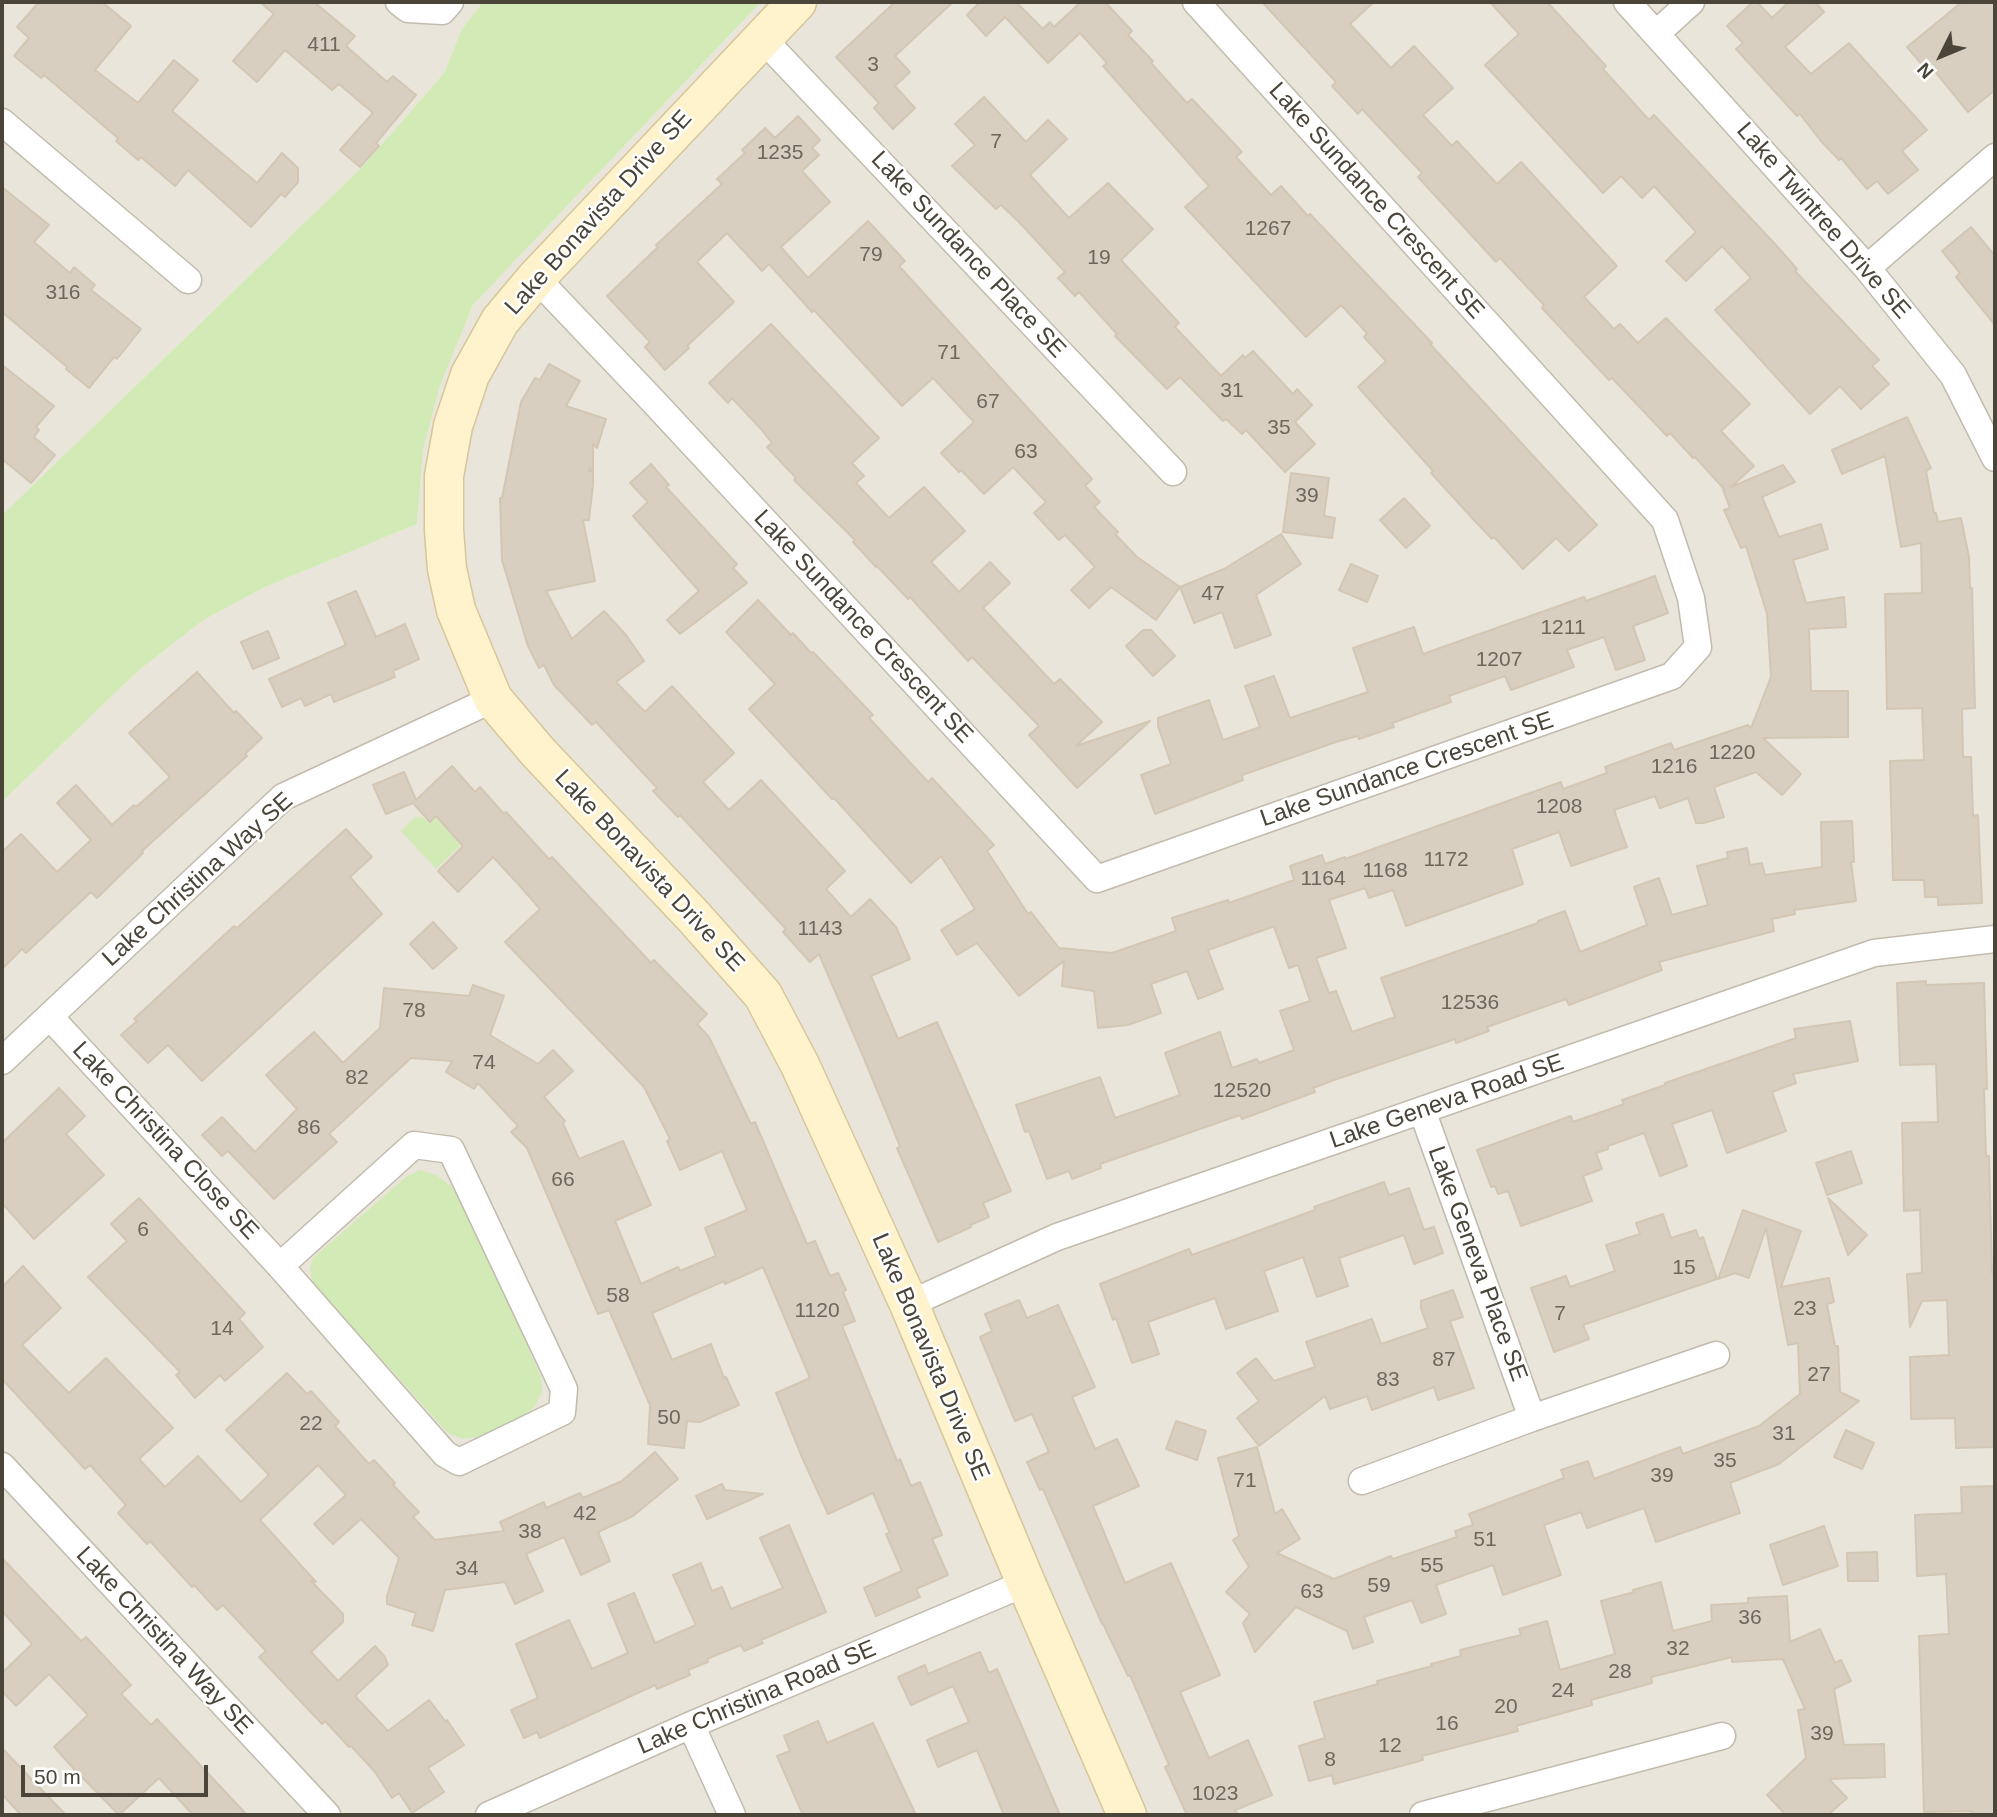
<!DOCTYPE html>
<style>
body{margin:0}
#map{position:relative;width:1997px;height:1817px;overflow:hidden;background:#f6f3ec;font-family:Arial,sans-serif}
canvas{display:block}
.frame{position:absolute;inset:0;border:4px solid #4b4439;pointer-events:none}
.north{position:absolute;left:1906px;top:21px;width:70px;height:70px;-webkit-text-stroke:5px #fff;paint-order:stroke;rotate:227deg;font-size:19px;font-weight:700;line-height:28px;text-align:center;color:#4b4439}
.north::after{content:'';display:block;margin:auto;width:24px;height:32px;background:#4b4439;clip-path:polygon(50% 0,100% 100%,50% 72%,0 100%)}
.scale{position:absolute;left:21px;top:1765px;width:187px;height:32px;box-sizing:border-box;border:4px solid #4b4439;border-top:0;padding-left:9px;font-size:21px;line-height:24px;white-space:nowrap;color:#4b4439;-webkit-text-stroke:5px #fff;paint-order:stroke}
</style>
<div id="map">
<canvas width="1997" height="1817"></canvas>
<div class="frame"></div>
<div class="north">N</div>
<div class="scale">50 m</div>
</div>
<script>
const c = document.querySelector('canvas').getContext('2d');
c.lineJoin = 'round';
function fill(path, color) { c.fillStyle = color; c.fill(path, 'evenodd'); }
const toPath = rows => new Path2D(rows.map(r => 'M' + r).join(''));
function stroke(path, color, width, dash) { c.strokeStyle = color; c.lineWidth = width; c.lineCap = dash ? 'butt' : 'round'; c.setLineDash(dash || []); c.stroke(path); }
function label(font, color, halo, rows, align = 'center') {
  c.font = font + ' Arial,sans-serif'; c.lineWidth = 5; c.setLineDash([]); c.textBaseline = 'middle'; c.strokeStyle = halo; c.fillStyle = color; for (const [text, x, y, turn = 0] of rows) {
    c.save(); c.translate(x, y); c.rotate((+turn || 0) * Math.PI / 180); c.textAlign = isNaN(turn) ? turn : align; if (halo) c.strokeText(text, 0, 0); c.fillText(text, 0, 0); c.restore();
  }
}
fill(toPath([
 [2,2,483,2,462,29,444,73,362,167,2,515],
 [761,2,1995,2,1995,1815,2,1815,2,802,138,671,202,621,263,588,417,524,423,450,440,386,473,305]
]), '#eae5da');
fill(toPath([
 [483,2,761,2,473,305,440,386,423,450,417,524,263,588,202,621,138,671,2,802,2,515,362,167,444,73,462,29],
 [416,816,418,818,421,816,430,824,436,818,461,845,436,869,401,831],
 [420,1170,436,1175,451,1186,468,1212,541,1377,542,1392,535,1406,525,1416,479,1437,463,1439,448,1433,312,1282,310,1269,313,1258,406,1177]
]), '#d2eab5');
const building = toPath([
 [39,2,102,2,131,26,95,70,138,103,174,60,198,80,172,111,257,183,282,153,298,168,298,182,285,197,281,194,251,227,188,170,175,186,141,157,138,160,116,141,118,138,44,75,41,78,14,56,29,38,17,27,39,2],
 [260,2,314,2,355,36,346,46,387,82,393,76,416,95,376,143,379,146,360,167,340,150,373,113,339,84,332,90,285,50,257,82,233,61,274,14,260,2],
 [895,2,953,2,895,56,910,72,895,86,915,108,893,129,874,108,879,103,836,57,895,2],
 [980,2,1021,2,1018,4,1043,29,1050,22,1054,27,1081,2,1105,2,1132,31,1128,35,1153,61,1151,63,1187,103,1192,99,1242,152,1236,157,1271,195,1281,186,1308,216,1310,214,1432,343,1430,344,1597,525,1569,551,1556,538,1523,569,1494,537,1492,539,1472,518,1431,473,1433,471,1358,387,1386,361,1364,337,1367,333,1341,305,1306,337,1185,207,1209,186,1103,66,1107,63,1080,33,1048,63,1005,17,986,36,967,15,980,2],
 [1262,2,1374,2,1350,24,1391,68,1414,46,1453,88,1423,115,1452,146,1457,141,1497,184,1521,162,1617,266,1584,297,1614,329,1620,324,1638,343,1666,318,1750,404,1721,431,1754,466,1731,487,1783,465,1795,482,1762,497,1779,537,1821,524,1828,549,1793,560,1806,603,1844,597,1846,627,1809,629,1811,691,1848,691,1848,737,1763,738,1801,774,1782,795,1756,772,1714,787,1724,817,1704,823,1696,823,1688,798,1660,808,1655,796,1614,810,1627,847,1571,866,1559,832,1512,849,1523,884,1406,926,1393,890,1369,898,1365,888,1329,900,1346,948,1316,958,1329,993,1336,991,1352,1032,1395,1017,1381,978,1538,923,1538,921,1565,911,1580,952,1647,925,1634,887,1659,878,1672,915,1708,905,1697,866,1728,858,1727,852,1747,848,1750,865,1762,863,1765,875,1822,867,1821,822,1852,821,1854,862,1851,862,1856,901,1794,910,1795,914,1772,919,1774,931,1659,962,1662,970,1569,1005,1566,999,1487,1027,1489,1031,1456,1043,1455,1039,1334,1080,1313,1088,1315,1092,1242,1119,1240,1115,1100,1164,1101,1168,1072,1179,1069,1171,1047,1179,1029,1131,1025,1132,1016,1105,1100,1077,1115,1118,1144,1108,1180,1095,1165,1053,1220,1032,1232,1068,1257,1059,1259,1063,1294,1050,1280,1011,1310,1001,1298,965,1289,968,1274,927,1272,927,1208,950,1223,989,1198,999,1187,971,1151,984,1161,1013,1128,1025,1098,1028,1094,991,1062,986,1064,961,1019,996,977,943,957,955,941,930,975,909,941,856,911,883,834,798,832,799,749,709,775,684,726,632,758,600,791,635,793,633,811,653,813,652,873,715,869,718,928,782,932,778,994,845,987,851,1028,914,1031,912,1059,948,1112,953,1176,931,1172,918,1228,900,1229,903,1294,880,1290,866,1322,855,1325,864,1345,857,1345,859,1561,782,1563,789,1607,773,1605,767,1671,743,1674,750,1748,725,1751,728,1771,677,1767,614,1746,546,1741,548,1724,510,1730,508,1723,490,1725,490,1695,457,1693,458,1670,433,1667,436,1612,378,1609,380,1542,308,1544,305,1500,258,1496,262,1418,177,1422,173,1362,109,1358,114,1332,86,1336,82,1262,2],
 [1490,2,1547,2,1606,66,1603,69,1649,120,1654,115,1775,244,1797,269,1795,271,1879,360,1872,366,1889,384,1861,409,1840,386,1810,414,1715,310,1751,278,1722,246,1686,281,1666,261,1696,232,1654,186,1642,198,1621,176,1603,193,1485,65,1519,34,1490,2],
 [1753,2,1757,2,1772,18,1789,2,1815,2,1824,12,1785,47,1811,74,1849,43,1927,130,1902,151,1918,170,1888,194,1877,181,1867,189,1841,158,1839,160,1820,140,1800,114,1797,116,1736,49,1743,43,1727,26,1753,2],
 [1962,2,1995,2,1995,90,1968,112,1933,69,1929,73,1907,47,1962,2],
 [984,97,1026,142,1048,120,1067,139,1030,175,1069,218,1108,183,1153,229,1121,260,1179,323,1175,327,1221,376,1243,355,1245,358,1253,351,1293,394,1297,389,1312,405,1295,422,1315,444,1285,472,1246,430,1242,434,1226,419,1223,421,1180,377,1167,389,1115,336,1117,334,1079,292,1075,296,1058,278,1065,272,1019,222,1001,205,996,209,952,166,975,145,955,124,984,97],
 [798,116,820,140,812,148,819,155,802,171,830,202,781,247,808,278,868,221,905,261,899,266,1092,479,1085,486,1100,502,1094,507,1118,532,1115,534,1137,557,1180,587,1156,620,1111,587,1089,608,1071,590,1095,567,1065,535,1059,540,1034,513,1046,502,1013,467,984,494,961,470,959,472,941,453,974,422,933,378,902,406,814,310,812,312,769,264,762,271,727,233,697,262,734,302,687,346,689,348,665,370,645,347,650,342,607,296,658,247,656,245,722,184,717,179,745,153,742,150,765,128,775,138,798,116],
 [2,187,49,225,34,242,70,273,74,267,95,285,91,290,141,329,117,359,114,357,89,388,66,369,67,367,2,312,2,187],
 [1971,227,1995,256,1995,325,1956,277,1960,273,1942,251,1971,227],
 [771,324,879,438,852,463,864,476,856,483,889,518,924,487,965,531,931,562,959,592,990,562,1010,583,983,608,1054,684,1060,679,1102,722,1076,746,1150,721,1077,788,1029,735,1039,726,972,657,968,661,910,597,908,599,877,566,876,567,853,542,855,540,794,480,796,478,767,447,772,443,760,428,732,398,728,403,709,383,771,324],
 [549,364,580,381,566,406,606,419,597,448,593,444,593,471,590,468,589,471,593,471,593,484,589,520,583,520,595,581,546,591,572,639,604,611,626,635,644,661,616,682,645,712,672,686,734,753,703,782,729,810,761,780,845,871,826,889,851,917,870,899,896,927,910,959,871,976,898,1039,937,1022,1011,1191,983,1203,989,1217,970,1225,971,1227,938,1242,897,1148,900,1146,863,1056,819,954,810,962,783,932,786,929,680,815,678,817,653,791,657,788,596,722,592,725,554,685,544,665,539,668,528,646,502,560,500,498,502,498,521,402,535,378,540,380,549,364],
 [2,365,54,406,36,427,39,430,34,437,55,455,31,483,2,459,2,365],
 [1907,417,1931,468,1926,471,1934,513,1936,513,1938,522,1961,518,1969,557,1970,588,1972,588,1975,708,1962,709,1963,757,1971,757,1973,816,1978,815,1982,903,1938,905,1938,897,1925,897,1924,880,1893,880,1890,761,1924,760,1922,708,1887,709,1885,594,1922,593,1921,543,1901,547,1885,456,1842,474,1832,450,1907,417],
 [651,464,669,485,666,487,737,564,733,568,747,583,680,634,667,620,699,591,633,516,648,502,630,483,651,464],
 [1291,473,1329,478,1324,516,1335,518,1332,538,1283,532,1291,473],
 [1404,498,1430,526,1406,548,1380,520,1404,498],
 [1281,534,1301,564,1256,595,1271,635,1235,648,1222,612,1194,623,1180,587,1224,569,1281,534],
 [1351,564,1378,576,1367,602,1339,590,1351,564],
 [1655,576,1668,613,1633,626,1645,660,1616,670,1604,637,1567,650,1574,667,1511,690,1505,676,1449,696,1451,702,1392,723,1394,727,1359,739,1358,736,1339,741,1242,775,1243,780,1155,814,1141,775,1171,764,1158,726,1158,718,1209,700,1223,740,1260,727,1245,686,1274,676,1290,718,1368,692,1353,648,1414,627,1423,654,1584,597,1586,601,1655,576],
 [356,591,376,637,405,624,419,659,393,671,395,677,334,702,331,694,305,706,301,698,282,707,269,679,346,645,328,603,356,591],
 [1143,630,1151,630,1175,656,1153,676,1126,646,1143,630],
 [268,631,279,658,253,669,241,642,268,631],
 [197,672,234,713,236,711,262,738,245,754,247,756,142,851,143,853,97,898,91,892,26,953,22,949,2,969,2,852,21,834,57,872,91,840,57,803,76,785,112,825,134,805,136,807,170,777,129,733,197,672],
 [452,766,475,792,480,787,504,814,506,812,549,859,552,857,651,963,654,960,707,1014,697,1024,709,1037,751,1124,755,1122,807,1244,815,1241,830,1276,838,1273,846,1290,843,1292,855,1321,842,1326,897,1461,900,1459,911,1486,920,1482,942,1535,932,1539,948,1575,916,1589,920,1597,876,1616,864,1588,902,1571,886,1534,890,1533,873,1493,828,1514,801,1455,776,1393,810,1378,763,1267,725,1284,724,1281,652,1313,672,1360,711,1344,724,1378,726,1377,739,1405,700,1422,687,1421,684,1448,648,1444,650,1405,609,1310,598,1314,527,1148,511,1132,518,1126,478,1083,474,1089,446,1072,452,1061,411,1058,329,1134,337,1142,274,1199,228,1151,222,1156,202,1135,222,1117,255,1152,297,1109,266,1075,314,1032,343,1063,380,1028,384,988,469,996,473,985,504,996,490,1035,538,1064,553,1050,573,1071,544,1097,565,1121,563,1123,579,1159,623,1141,651,1205,615,1221,641,1284,678,1267,680,1271,716,1256,705,1228,747,1210,722,1151,680,1170,667,1141,670,1139,644,1087,505,942,540,909,520,886,493,857,458,892,438,871,463,846,436,816,430,822,413,803,386,814,373,785,404,772,416,800,452,766],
 [346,829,372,857,350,877,382,914,202,1081,168,1045,148,1063,121,1035,137,1021,134,1019,234,926,237,928,346,829],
 [433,922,457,948,433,969,410,944,433,922],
 [1926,981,1926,985,1984,983,1987,1089,1984,1089,1986,1156,1989,1156,1992,1273,1995,1273,1995,1285,1994,1447,1956,1448,1955,1418,1911,1419,1910,1357,1949,1355,1947,1300,1922,1301,1910,1327,1907,1274,1922,1273,1920,1210,1904,1211,1902,1123,1938,1122,1936,1064,1900,1065,1897,983,1926,981],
 [1850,1021,1858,1061,1793,1074,1796,1083,1772,1092,1786,1131,1727,1153,1712,1110,1672,1124,1687,1166,1660,1176,1644,1133,1608,1146,1608,1149,1596,1153,1602,1169,1583,1176,1592,1201,1521,1226,1508,1191,1498,1194,1495,1186,1491,1187,1477,1150,1571,1116,1573,1122,1624,1104,1622,1100,1665,1085,1665,1083,1796,1038,1794,1029,1850,1021],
 [59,1088,85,1116,66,1134,104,1175,34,1239,2,1203,2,1143,59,1088],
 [1851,1151,1862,1183,1827,1195,1816,1163,1851,1151],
 [1384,1182,1389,1195,1409,1188,1424,1230,1434,1227,1443,1253,1414,1264,1404,1235,1339,1258,1348,1286,1317,1297,1303,1257,1264,1271,1278,1311,1226,1329,1215,1298,1148,1322,1159,1354,1132,1363,1116,1318,1113,1320,1100,1284,1189,1249,1192,1255,1236,1239,1315,1210,1314,1207,1384,1182],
 [139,1198,245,1313,239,1319,263,1347,225,1381,220,1375,195,1398,176,1375,180,1372,88,1277,127,1241,111,1224,139,1198],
 [1828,1198,1867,1235,1848,1255,1828,1198],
 [1743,1210,1801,1231,1781,1287,1829,1278,1834,1302,1827,1304,1835,1346,1838,1346,1840,1392,1859,1401,1779,1464,1730,1483,1740,1513,1656,1542,1644,1508,1587,1528,1581,1512,1544,1525,1561,1575,1503,1595,1493,1565,1436,1585,1446,1614,1421,1623,1412,1600,1364,1617,1373,1642,1353,1649,1347,1631,1296,1607,1255,1652,1243,1623,1250,1614,1226,1592,1249,1567,1233,1540,1239,1536,1218,1458,1257,1447,1275,1514,1282,1509,1300,1539,1277,1553,1334,1579,1391,1556,1393,1559,1457,1537,1455,1531,1473,1525,1469,1514,1564,1478,1561,1470,1588,1461,1594,1479,1680,1447,1683,1454,1759,1426,1800,1394,1798,1343,1788,1345,1766,1228,1749,1278,1735,1273,1718,1279,1743,1210],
 [1663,1214,1671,1238,1696,1230,1699,1239,1703,1237,1717,1279,1583,1325,1589,1339,1554,1352,1531,1288,1566,1276,1570,1287,1615,1271,1606,1245,1640,1234,1636,1223,1663,1214],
 [23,1266,61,1308,22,1345,69,1393,106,1358,173,1428,139,1459,165,1487,198,1456,241,1502,269,1475,226,1430,287,1373,307,1394,311,1391,339,1422,335,1426,369,1464,374,1460,395,1483,393,1485,419,1512,413,1517,435,1540,504,1531,500,1522,544,1502,546,1508,580,1493,583,1498,622,1481,655,1452,678,1479,633,1516,598,1532,610,1561,581,1575,564,1537,526,1554,543,1591,515,1604,505,1582,445,1590,433,1631,412,1625,416,1613,387,1604,387,1596,399,1558,361,1519,333,1544,314,1524,346,1495,318,1465,260,1520,316,1582,311,1581,343,1614,343,1622,311,1652,338,1681,375,1646,385,1657,388,1665,355,1696,388,1731,429,1700,446,1722,447,1720,464,1745,428,1768,444,1792,412,1813,399,1793,392,1798,375,1772,351,1746,349,1747,325,1721,322,1724,259,1657,266,1651,223,1605,217,1610,194,1585,192,1587,150,1541,147,1544,118,1513,126,1505,90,1465,85,1469,2,1379,2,1287,23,1266],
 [1453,1290,1463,1317,1450,1321,1474,1388,1438,1400,1434,1387,1372,1410,1367,1396,1330,1409,1325,1396,1259,1446,1237,1418,1259,1401,1237,1373,1256,1358,1274,1381,1315,1367,1306,1342,1372,1319,1381,1344,1428,1328,1421,1309,1421,1301,1453,1290],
 [1019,1300,1027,1318,1058,1305,1095,1387,1072,1397,1095,1449,1117,1439,1139,1486,1093,1506,1125,1583,1171,1563,1220,1675,1180,1692,1209,1758,1248,1740,1272,1795,1235,1810,1238,1815,1187,1815,1165,1767,1169,1765,1130,1675,1128,1676,1103,1624,1102,1624,1043,1489,1040,1490,1027,1462,1049,1452,1032,1414,1015,1421,980,1337,992,1331,985,1314,1019,1300],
 [1176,1421,1206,1431,1197,1460,1166,1449,1176,1421],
 [1846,1430,1874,1443,1862,1469,1834,1457,1846,1430],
 [722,1484,725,1490,763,1494,707,1519,696,1496,722,1484],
 [1995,1486,1995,1815,1972,1815,1972,1811,1924,1812,1919,1636,1949,1634,1946,1574,1917,1576,1915,1515,1962,1513,1961,1487,1995,1486],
 [789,1525,826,1612,761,1640,763,1643,744,1651,741,1645,707,1659,708,1662,688,1670,690,1675,657,1689,655,1685,540,1738,537,1732,524,1738,511,1710,538,1698,516,1644,569,1620,592,1669,628,1653,608,1604,634,1593,655,1643,696,1625,673,1575,701,1563,712,1591,722,1587,731,1609,783,1588,760,1538,789,1525],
 [1824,1526,1838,1566,1783,1585,1770,1545,1824,1526],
 [1877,1552,1878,1581,1848,1581,1847,1553,1877,1552],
 [2,1558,81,1641,86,1637,131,1685,121,1694,151,1725,157,1719,247,1815,193,1815,159,1778,119,1815,75,1770,54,1747,88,1715,49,1674,16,1706,2,1691,2,1673,32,1644,2,1611,2,1558],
 [1661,1582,1673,1631,1712,1621,1711,1605,1748,1603,1748,1598,1787,1596,1790,1642,1820,1629,1835,1663,1841,1660,1851,1681,1834,1689,1844,1745,1884,1744,1885,1777,1829,1779,1847,1798,1828,1815,1786,1815,1767,1795,1806,1758,1798,1710,1805,1709,1783,1659,1732,1662,1732,1657,1651,1677,1652,1683,1591,1700,1592,1705,1516,1726,1518,1731,1422,1756,1423,1760,1334,1784,1332,1775,1309,1781,1299,1746,1325,1738,1314,1702,1378,1684,1377,1681,1432,1666,1431,1664,1461,1656,1460,1650,1521,1635,1519,1629,1547,1621,1560,1670,1615,1654,1601,1601,1634,1592,1633,1590,1661,1582],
 [980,1652,989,1673,997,1669,1060,1815,1004,1815,977,1750,938,1767,927,1740,969,1722,953,1686,911,1705,898,1677,925,1665,928,1674,980,1652],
 [818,1721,827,1743,873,1723,916,1815,803,1815,777,1756,790,1751,784,1736,818,1721],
 [2,1748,39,1787,66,1815,21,1815,2,1794,2,1748]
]);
fill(building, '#d8cfc1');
stroke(building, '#d3c7b4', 2);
const street = toPath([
 [399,2,408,9,442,11,450,2],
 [1627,2,1867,268,1953,375,1995,458],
 [1657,33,1691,2],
 [762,38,1173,472],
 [2,122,188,280],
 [1867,268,1995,157],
 [536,278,654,402,1097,879,1672,676,1698,647,1691,598,1665,520,1196,2],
 [50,1017,280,1266,445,1454,459,1462,562,1412,564,1389,451,1150,414,1145,280,1266],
 [2,1061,283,797,493,699],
 [1422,1110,1532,1418],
 [909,1304,1057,1237,1874,953,1995,939],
 [2,1466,327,1815],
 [1362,1481,1532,1418,1716,1355],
 [691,1725,732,1815],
 [489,1815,691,1725,1026,1583],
 [1423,1815,1722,1736]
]);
const secondary = toPath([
 [797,2,536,278,500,321,470,375,453,426,444,476,444,530,447,569,456,610,493,699,538,752,694,917,763,995,800,1065,909,1304,1026,1583,1127,1815]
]);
stroke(street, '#c2bbae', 29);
stroke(secondary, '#d6c79b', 41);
stroke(street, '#fff', 26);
stroke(secondary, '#fff3cd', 38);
label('21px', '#6e675b', null, [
 ["411",324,45],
 ["3",873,65],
 ["7",996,142],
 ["1235",780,153],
 ["1267",1268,229],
 ["79",871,255],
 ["19",1099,258],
 ["316",63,293],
 ["71",949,353],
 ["31",1232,391],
 ["67",988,402],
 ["35",1279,428],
 ["63",1026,452],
 ["39",1307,496],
 ["47",1213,594],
 ["1211",1563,628],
 ["1207",1499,660],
 ["1220",1732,753],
 ["1216",1674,767],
 ["1208",1559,807],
 ["1172",1446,860],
 ["1168",1385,871],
 ["1164",1323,879],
 ["1143",820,929],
 ["12536",1470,1003],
 ["78",414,1011],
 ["74",484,1063],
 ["82",357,1078],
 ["12520",1242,1091],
 ["86",309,1128],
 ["66",563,1180],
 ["6",143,1230],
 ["15",1684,1268],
 ["58",618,1296],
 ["23",1805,1309],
 ["1120",817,1311],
 ["7",1560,1314],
 ["14",222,1329],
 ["87",1444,1360],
 ["27",1819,1375],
 ["83",1388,1380],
 ["50",669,1418],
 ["22",311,1424],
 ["31",1784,1434],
 ["35",1725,1461],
 ["39",1662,1476],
 ["71",1245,1481],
 ["42",585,1514],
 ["38",530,1532],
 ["51",1485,1540],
 ["55",1432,1566],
 ["34",467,1569],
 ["59",1379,1586],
 ["63",1312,1592],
 ["36",1750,1618],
 ["32",1678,1649],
 ["28",1620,1672],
 ["24",1563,1691],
 ["20",1506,1707],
 ["16",1447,1724],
 ["39",1822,1734],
 ["12",1390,1746],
 ["8",1330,1760],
 ["1023",1215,1794]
]);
label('24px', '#4b4439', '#fff', [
 ["Lake Sundance Crescent SE",1376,201,48],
 ["Lake Bonavista Drive SE",599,213,-48],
 ["Lake Twintree Drive SE",1823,221,49],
 ["Lake Sundance Place SE",968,255,47],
 ["Lake Sundance Crescent SE",863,627,47],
 ["Lake Sundance Crescent SE",1407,770,-19],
 ["Lake Bonavista Drive SE",649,871,47],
 ["Lake Christina Way SE",198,880,-42],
 ["Lake Geneva Road SE",1447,1102,-19],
 ["Lake Christina Close SE",165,1141,47],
 ["Lake Geneva Place SE",1477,1264,70],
 ["Lake Bonavista Drive SE",930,1357,67],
 ["Lake Christina Way SE",164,1641,47],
 ["Lake Christina Road SE",757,1698,-23]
]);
</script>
